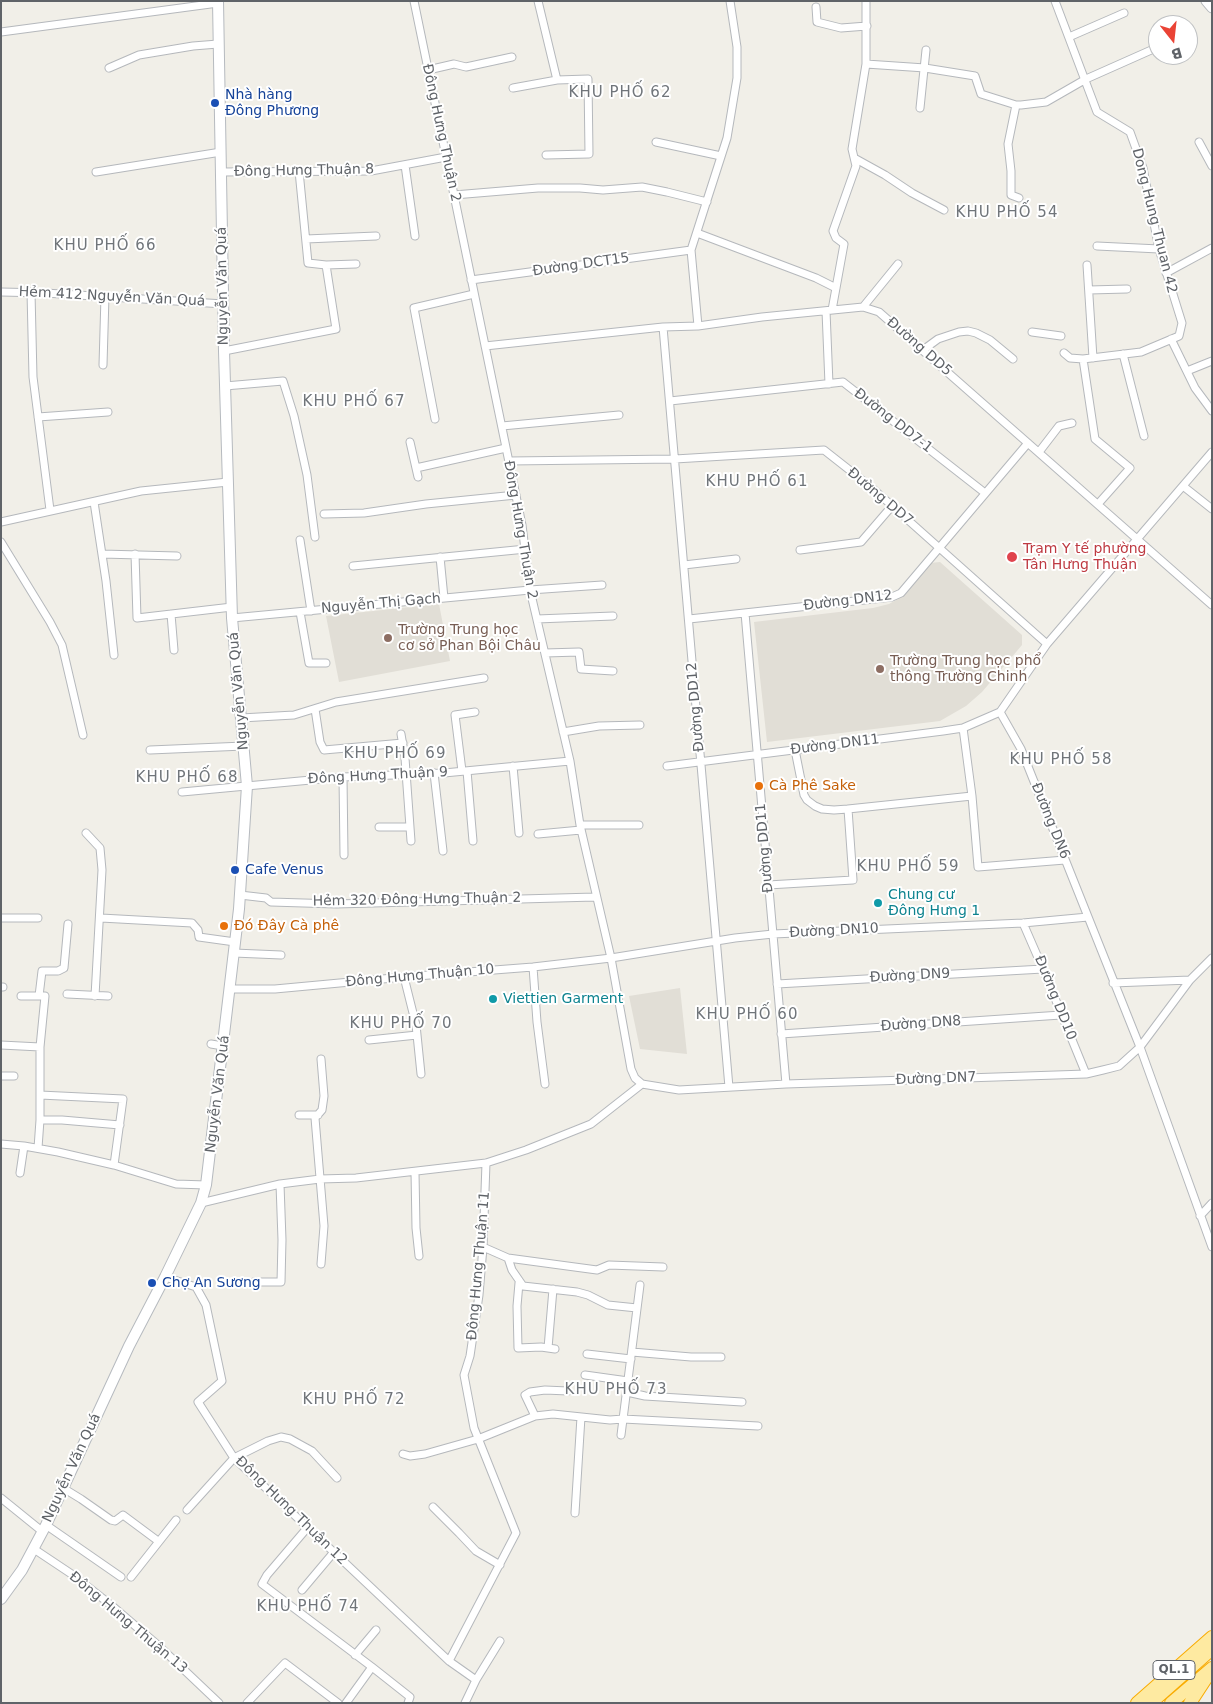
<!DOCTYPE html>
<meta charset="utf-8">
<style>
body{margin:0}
#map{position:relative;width:1213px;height:1704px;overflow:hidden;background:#f1efe8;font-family:"DejaVu Sans",sans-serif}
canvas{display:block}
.frame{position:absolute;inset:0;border:2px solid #5f6368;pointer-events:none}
.north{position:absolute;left:1148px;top:15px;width:50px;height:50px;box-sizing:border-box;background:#fff;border:1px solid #bfc1c3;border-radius:50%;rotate:164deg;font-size:14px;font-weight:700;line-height:20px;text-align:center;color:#5f6368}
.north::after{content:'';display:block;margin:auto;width:18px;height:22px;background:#ea4335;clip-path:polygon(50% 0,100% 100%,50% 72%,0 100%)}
</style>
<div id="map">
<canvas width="1213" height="1704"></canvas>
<div class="frame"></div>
<div class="north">B</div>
</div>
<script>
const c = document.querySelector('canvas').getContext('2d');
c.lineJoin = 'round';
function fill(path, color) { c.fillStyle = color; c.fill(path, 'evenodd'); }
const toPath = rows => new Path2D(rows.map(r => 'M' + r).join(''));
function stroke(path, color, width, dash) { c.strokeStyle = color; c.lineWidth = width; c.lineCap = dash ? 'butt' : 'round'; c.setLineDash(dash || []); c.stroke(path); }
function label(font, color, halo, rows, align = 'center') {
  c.font = font + ' "DejaVu Sans",sans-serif'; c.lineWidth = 4; c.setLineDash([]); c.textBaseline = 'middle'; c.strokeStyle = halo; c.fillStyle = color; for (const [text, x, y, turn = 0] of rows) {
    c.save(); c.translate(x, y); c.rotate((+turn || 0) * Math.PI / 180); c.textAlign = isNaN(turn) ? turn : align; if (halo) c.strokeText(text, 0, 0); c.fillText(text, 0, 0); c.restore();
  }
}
fill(toPath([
 [940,562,1022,635,1022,645,982,692,966,706,940,721,767,742,754,622,873,608,889,604,898,599,930,563],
 [439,604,450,661,339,682,326,616],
 [680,988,687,1054,640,1049,629,996]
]), '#e1ded6');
const minor = toPath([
 [414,1,522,525,530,590,570,761,580,825,611,958,631,1069,635,1078,642,1084],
 [538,1,557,80],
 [1055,1,1097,112,1130,132,1143,168,1159,249,1182,323,1179,336,1141,352,1083,359,1070,358,1064,353],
 [816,7,817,22,841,28,867,26],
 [1,32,218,3],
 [1069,37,1124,13],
 [866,64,925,68,975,76,981,94,1016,105,1021,105,1046,102,1086,79,1158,47],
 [109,68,139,55,193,46,218,44],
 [428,70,454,64,466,67,512,57],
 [513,88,557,80,588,79,589,154,546,155],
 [1016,105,1008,144,1011,171,1011,195,1019,198],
 [920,108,926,50],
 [656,142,721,156],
 [1199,142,1212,166],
 [856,159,885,175,912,193,944,210],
 [405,165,415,236],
 [96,172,221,152],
 [221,172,371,171,446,157],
 [454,195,538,188,580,188,603,190,642,187,667,192,707,202],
 [697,233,816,278,836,288],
 [306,239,376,236],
 [1097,246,1159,249],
 [326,265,356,264],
 [1087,265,1093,358],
 [1166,273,1212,248],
 [471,280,691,250],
 [1089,290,1127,289],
 [1,292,45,293,224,304],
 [31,292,33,377,50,510],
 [863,307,898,264],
 [832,310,844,244,836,238,833,231,856,166,852,149,866,64,866,1],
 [826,311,829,384],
 [698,326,691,250,727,138,737,78,737,47,730,1],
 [663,327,729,1087],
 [1032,332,1061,336],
 [1171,339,1195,388,1212,411],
 [485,346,663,327,698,326,762,317,863,307,879,312,1212,605],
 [923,350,938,339,959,332,968,331,976,333,990,340,1013,359],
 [224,351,336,329,326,265,308,263,299,171],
 [1123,354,1144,436],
 [1083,359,1095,439,1130,468,1098,504],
 [103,365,105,296],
 [1187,371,1212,361],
 [225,386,283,381,294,416,307,475,315,537],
 [670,401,843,382,985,493],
 [38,417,108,412],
 [435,419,414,308,474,294],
 [502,426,619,415],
 [410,442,418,477],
 [1039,452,1059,426,1072,423],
 [509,461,675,459,824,450,871,487,1047,644],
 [416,468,506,448],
 [1183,486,1212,509],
 [94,502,106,581,114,655],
 [324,514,364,513,426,504,516,495],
 [1,522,141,491,228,482],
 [300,540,311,611],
 [1,542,50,622,62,645,83,735],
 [800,550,861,542,892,506],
 [102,554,177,556],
 [135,554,137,618,232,607],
 [440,557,444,598],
 [684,565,736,559],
 [353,566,526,549],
 [300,612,309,663,326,663],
 [745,613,786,1084],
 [171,614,174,650],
 [232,618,530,590,602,585],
 [537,619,613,616],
 [689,619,892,597,901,593,1028,443],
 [545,653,579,652,581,669,613,671],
 [315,709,320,742,324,750,403,743],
 [1000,712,1021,749,1140,1047,1212,1247],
 [1000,712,1047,644,1212,452],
 [241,718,294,715,336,702,484,678],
 [963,728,972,796,978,867,1065,860],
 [563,732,599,726,640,725],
 [401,734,405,758,411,841],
 [150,750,244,746],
 [795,750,804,795,807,800,815,806,822,809,834,810,848,809],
 [513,766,519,833],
 [667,766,943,731,963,728,1000,712],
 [462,771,455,715,475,712],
 [467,771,473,841],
 [434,773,443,851],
 [343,777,344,855],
 [182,792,343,777,444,773,570,761],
 [580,825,639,825],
 [379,827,410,827],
 [86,833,100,848,102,870,95,996],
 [538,834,581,830],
 [768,885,853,880,848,809,972,796],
 [240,895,266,898,271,902,336,904,595,897],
 [1,918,38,918],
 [101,918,192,923,198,930,199,937,235,942],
 [1023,923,1043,969,1086,1074],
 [234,953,281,955],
 [533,967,537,1022,545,1084],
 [404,977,416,1025,421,1074],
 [1113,983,1190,980],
 [777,984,1043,969],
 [1,987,3,987],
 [230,989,275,989,404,977,533,967,611,958,735,938,773,934,1023,923,1088,917],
 [67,994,108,996],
 [21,996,45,996,40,1047,40,1120,38,1148],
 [39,996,42,971,58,971,64,968,68,924],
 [781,1034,1061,1015],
 [369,1040,417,1035],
 [211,1044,223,1046],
 [1,1045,40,1047],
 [321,1059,324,1096,322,1110,315,1118,324,1226,321,1264],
 [1,1076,14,1076],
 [642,1084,679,1090,786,1084,1086,1074,1103,1070,1119,1066,1140,1047,1190,980,1212,958],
 [40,1095,123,1099,114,1165],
 [299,1115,318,1115],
 [40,1120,62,1120,120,1125],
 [1,1144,24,1146,58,1152,114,1165,176,1184,206,1185],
 [486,1163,483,1247,479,1295,470,1356,464,1375,474,1428,516,1533,449,1661,476,1680,500,1641],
 [415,1172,416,1228,419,1256],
 [20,1173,24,1146],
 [201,1203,280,1184,320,1179,356,1178,486,1163,526,1150,591,1124,642,1084],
 [1200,1216,1212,1203],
 [483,1247,508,1258,597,1270,609,1265,663,1267],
 [508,1258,512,1270,523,1286,577,1292,588,1295,608,1305,637,1308],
 [165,1277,196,1287,206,1305,222,1381,198,1402,234,1458,449,1661],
 [254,1282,281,1282,282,1240,280,1184],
 [519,1283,517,1306,518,1348,541,1347,555,1349],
 [548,1348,553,1289],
 [632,1352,691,1357,721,1357],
 [587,1354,631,1359],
 [585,1375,628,1381],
 [627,1392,645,1396,742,1402],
 [535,1416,525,1395,530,1392,545,1390,568,1391],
 [621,1435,640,1285],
 [403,1454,410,1456,425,1454,478,1439,535,1416,553,1414,610,1420,623,1419,758,1426],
 [63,1488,81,1499,111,1520,115,1521,123,1515,158,1541],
 [1,1498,43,1532],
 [433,1507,459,1533,476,1551,500,1565],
 [187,1510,234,1458,268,1441,281,1437,290,1439,312,1451,337,1478],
 [575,1513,581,1417],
 [46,1525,121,1577],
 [308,1527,267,1575,262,1584,372,1667],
 [34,1549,73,1575,111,1605,160,1647,219,1703],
 [131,1577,176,1520],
 [302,1590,334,1552],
 [355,1655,376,1630],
 [247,1703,285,1663,338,1703],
 [346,1703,372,1667,410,1697,408,1703],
 [465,1703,476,1680]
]);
const tertiary = toPath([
 [1206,1,1212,8]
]);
const secondary = toPath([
 [1,1599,22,1570,46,1525,129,1346,165,1277,201,1203,206,1185,239,909,247,786,232,618,224,351,218,1]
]);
const trunk = toPath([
 [1137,1703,1212,1637],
 [1151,1703,1212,1649],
 [1171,1703,1212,1668],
 [1190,1703,1207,1677]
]);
stroke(minor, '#b5b8bc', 9);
stroke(tertiary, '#b5b8bc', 11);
stroke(secondary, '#b6babf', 12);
stroke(trunk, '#f9ab00', 14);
stroke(minor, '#fff', 7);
stroke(tertiary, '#fff', 9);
stroke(secondary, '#fff', 10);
stroke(trunk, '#feeaa1', 12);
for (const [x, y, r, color] of [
 [215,103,5,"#1a4fb4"],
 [1012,557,6,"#e0444e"],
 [388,638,5,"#8d6e63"],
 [880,669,5,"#8d6e63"],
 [759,786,5,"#e8710a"],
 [235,870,5,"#1a4fb4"],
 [878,903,5,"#0f9aa8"],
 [224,926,5,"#e8710a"],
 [493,999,5,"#0f9aa8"],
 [152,1283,5,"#1a4fb4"]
]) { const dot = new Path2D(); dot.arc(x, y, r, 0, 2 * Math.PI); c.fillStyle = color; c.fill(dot); stroke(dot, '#fff', 2); }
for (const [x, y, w] of [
 [1174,1670,42]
]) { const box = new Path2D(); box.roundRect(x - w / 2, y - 9.5, w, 19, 4); c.fillStyle = '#fff'; c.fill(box); stroke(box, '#5f6368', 1); }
label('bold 12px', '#5f6368', null, [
 ["QL.1",1174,1670]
]);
label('14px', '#164399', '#fff', [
 ["Nhà hàng",225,95],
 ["Đông Phương",225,111],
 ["Cafe Venus",245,870],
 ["Chợ An Sương",162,1283]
], 'left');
label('14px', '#5f6368', '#fff', [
 ["Đông Hưng Thuận 2",441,133,78],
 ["Đông Hưng Thuận 8",304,171,-1],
 ["Dong Hung Thuan 42",1154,221,76],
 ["Đường DCT15",581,265,-8],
 ["Nguyễn Văn Quá",223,286,-91],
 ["Hẻm 412 Nguyễn Văn Quá",112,297,3],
 ["Đường DD5",919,347,41],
 ["Đường DD7-1",893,421,38],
 ["Đường DD7",880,497,40],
 ["Đông Hưng Thuận 2",520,530,80],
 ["Đường DN12",848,601,-7],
 ["Nguyễn Thị Gạch",381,604,-5],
 ["Nguyễn Văn Quá",239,691,-95],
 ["Đường DD12",696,707,-95],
 ["Đường DN11",835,745,-7],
 ["Đông Hưng Thuận 9",378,776,-3],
 ["Đường DN6",1050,821,68],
 ["Đường DD11",765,848,-95],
 ["Hẻm 320 Đông Hưng Thuận 2",417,900,-1],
 ["Đường DN10",834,931,-3],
 ["Đông Hưng Thuận 10",420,976,-5],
 ["Đường DN9",910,976,-3],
 ["Đường DD10",1055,998,68],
 ["Đường DN8",921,1024,-4],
 ["Đường DN7",936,1079,-2],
 ["Nguyễn Văn Quá",218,1094,-83],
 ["Đông Hưng Thuận 11",479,1266,-85],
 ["Nguyễn Văn Quá",72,1468,-65],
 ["Đông Hưng Thuận 12",291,1511,44],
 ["Đông Hưng Thuận 13",128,1623,40]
]);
label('14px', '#be3a42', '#fff', [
 ["Trạm Y tế phường",1023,549],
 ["Tân Hưng Thuận",1023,565]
], 'left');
label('14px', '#785e54', '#fff', [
 ["Trường Trung học",398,630],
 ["cơ sở Phan Bội Châu",398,646],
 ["Trường Trung học phổ",890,661],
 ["thông Trường Chinh",890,677]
], 'left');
label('14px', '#c56008', '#fff', [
 ["Cà Phê Sake",769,786],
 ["Đó Đây Cà phê",234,926]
], 'left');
label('14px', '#0d838f', '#fff', [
 ["Chung cư",888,895],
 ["Đông Hưng 1",888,911],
 ["Viettien Garment",503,999]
], 'left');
c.letterSpacing = '1px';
label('15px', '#70757a', '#fff', [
 ["KHU PHỐ 62",620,93],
 ["KHU PHỐ 54",1007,213],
 ["KHU PHỐ 66",105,246],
 ["KHU PHỐ 67",354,402],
 ["KHU PHỐ 61",757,482],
 ["KHU PHỐ 69",395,754],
 ["KHU PHỐ 58",1061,760],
 ["KHU PHỐ 68",187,778],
 ["KHU PHỐ 59",908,867],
 ["KHU PHỐ 60",747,1015],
 ["KHU PHỐ 70",401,1024],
 ["KHU PHỐ 73",616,1390],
 ["KHU PHỐ 72",354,1400],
 ["KHU PHỐ 74",308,1607]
]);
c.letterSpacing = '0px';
</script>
